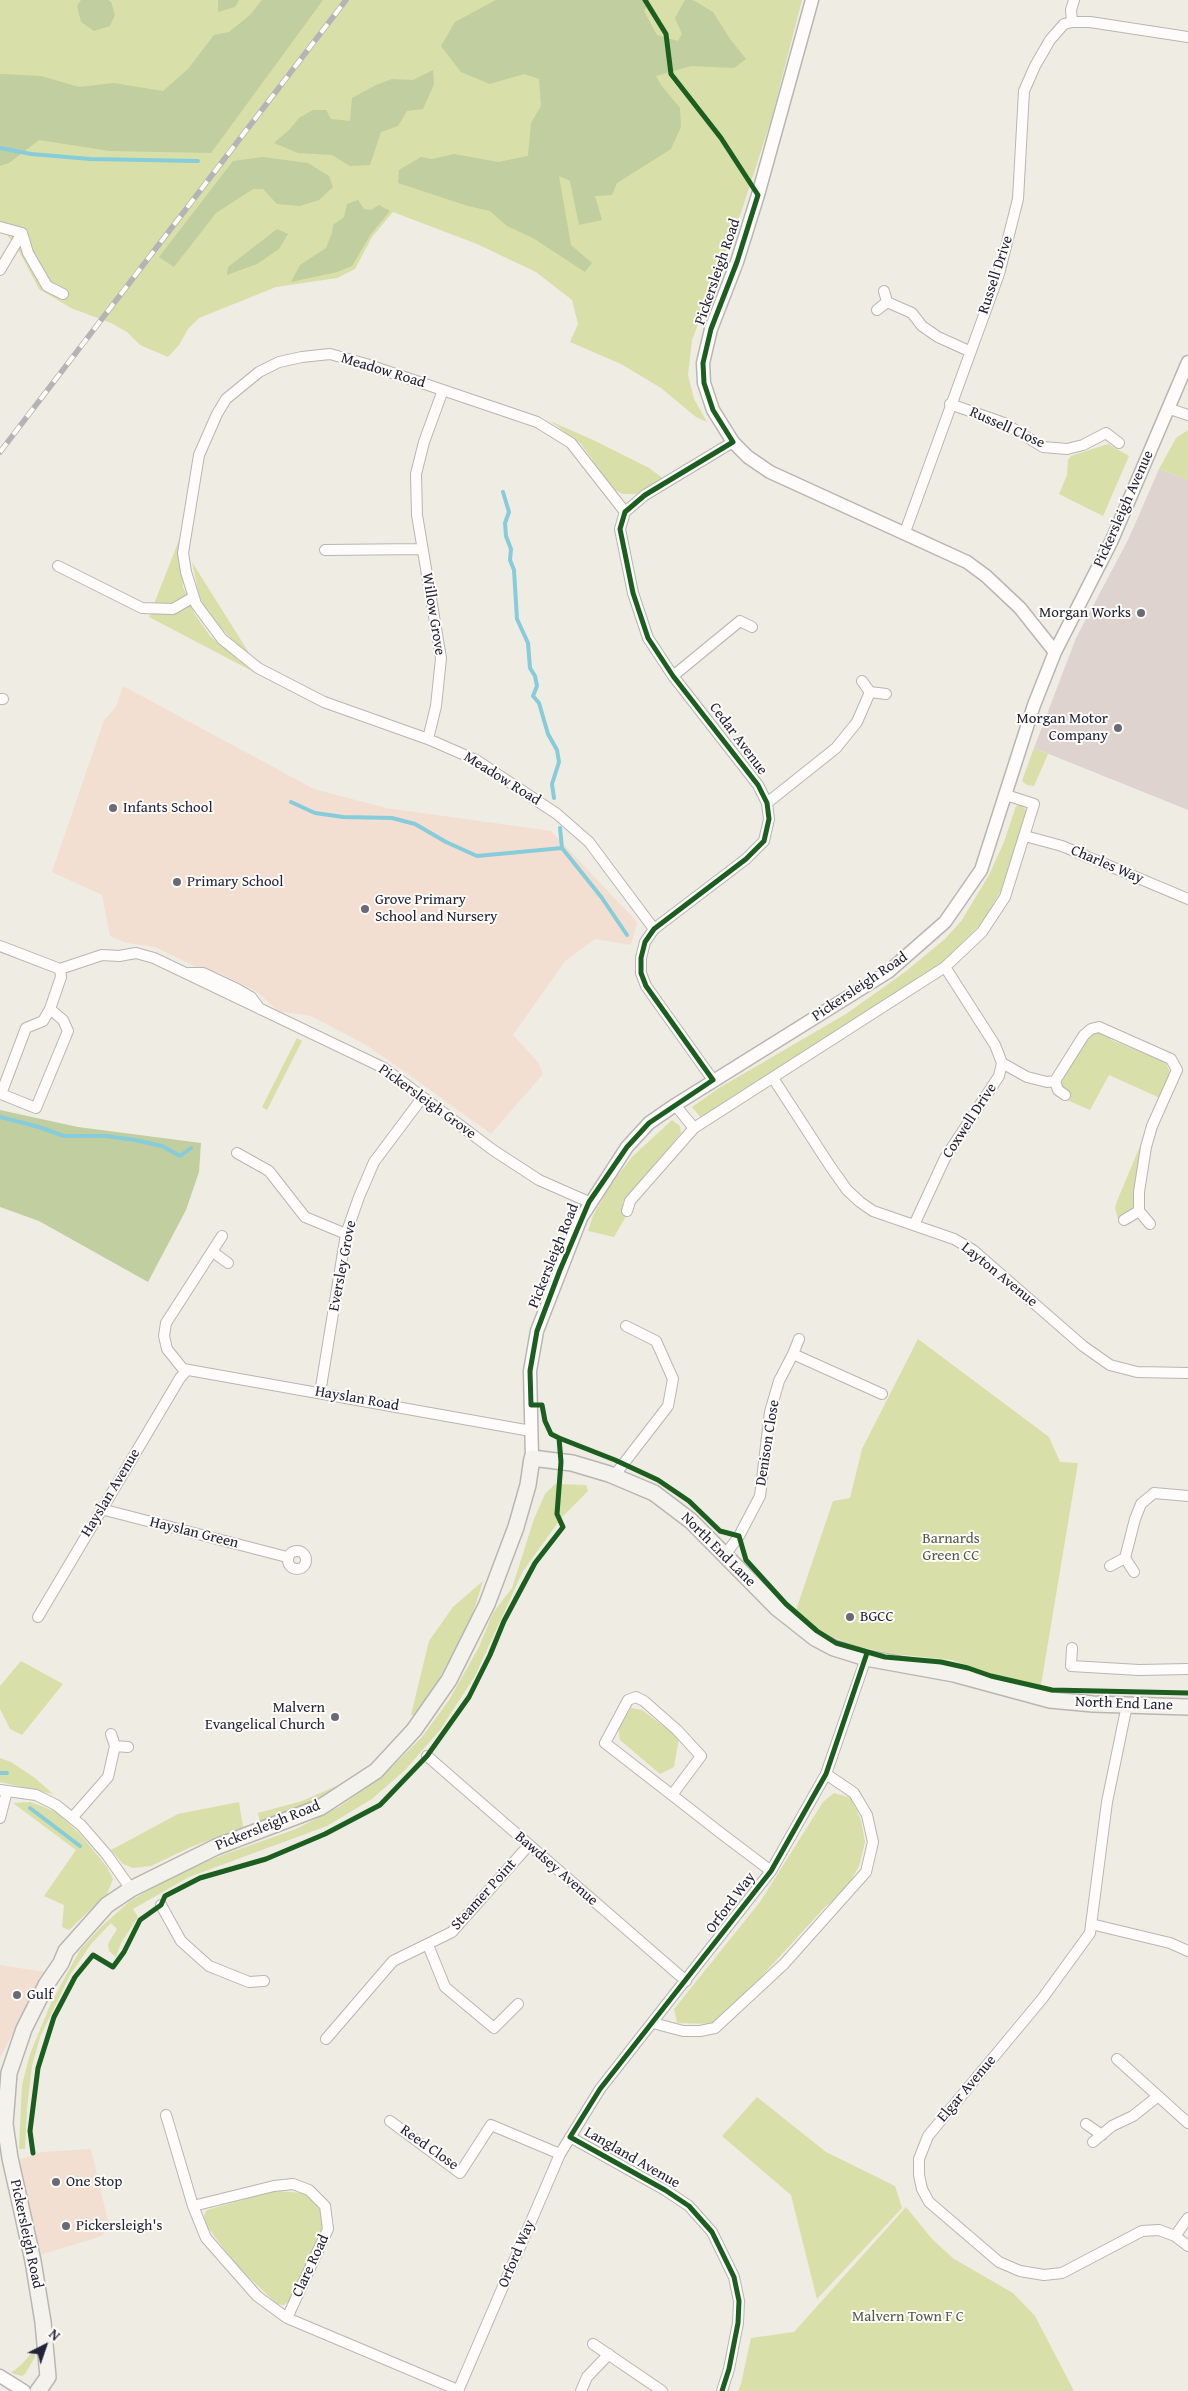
<!DOCTYPE html>
<style>
body{margin:0}
#map{position:relative;width:1188px;height:2391px;overflow:hidden;background:#efece3;font-family:"Gentium Book Plus",serif}
canvas{display:block}
.north{position:absolute;left:20px;top:2321px;width:50px;height:50px;-webkit-text-stroke:4px #fdfcf7;paint-order:stroke;rotate:41deg;font-size:14px;font-weight:700;line-height:20px;text-align:center;color:#22223b}
.north::after{content:'';display:block;margin:auto;width:18px;height:22px;background:#22223b;clip-path:polygon(50% 0,100% 100%,50% 72%,0 100%)}
</style>
<div id="map">
<canvas width="1188" height="2391"></canvas>
<div class="north">N</div>
</div>
<script>
const c = document.querySelector('canvas').getContext('2d');
c.lineJoin = 'round';
function fill(path, color) { c.fillStyle = color; c.fill(path, 'evenodd'); }
const toPath = rows => new Path2D(rows.map(r => 'M' + r).join(''));
function stroke(path, color, width, dash) { c.strokeStyle = color; c.lineWidth = width; c.lineCap = dash ? 'butt' : 'round'; c.setLineDash(dash || []); c.stroke(path); }
function label(font, color, halo, rows, align = 'center') {
  c.font = font + ' "Gentium Book Plus",serif'; c.lineWidth = 4; c.setLineDash([]); c.textBaseline = 'middle'; c.strokeStyle = halo; c.fillStyle = color; for (const [text, x, y, turn = 0] of rows) {
    c.save(); c.translate(x, y); c.rotate((+turn || 0) * Math.PI / 180); c.textAlign = isNaN(turn) ? turn : align; if (halo) c.strokeText(text, 0, 0); c.fillText(text, 0, 0); c.restore();
  }
}
fill(toPath([
 [123,686,314,789,386,808,551,831,637,922,631,945,595,939,565,961,513,1035,538,1062,543,1074,491,1134,404,1071,366,1045,311,1016,278,1011,256,991,217,972,205,971,155,947,127,943,110,936,102,895,52,872,104,720,116,707],
 [0,1965,45,1972,0,2058],
 [91,2149,109,2226,102,2236,40,2255,19,2160,42,2152]
]), '#f3ded2');
fill(toPath([
 [1159,469,1188,480,1188,810,1034,748,1076,638,1128,540]
]), '#ded3cf');
fill(toPath([
 [0,0,802,0,771,120,742,210,692,340,688,375,694,399,707,422,696,417,661,388,621,364,570,342,578,324,572,300,536,272,477,244,393,212,372,237,355,269,337,278,276,287,199,318,188,329,179,345,168,357,140,345,127,332,111,323,71,308,39,289,20,253,6,233,0,231],
 [550,421,591,439,649,468,664,479,636,494,623,494,613,489,581,444],
 [1188,430,1188,480,1159,469,1176,438],
 [1108,444,1129,456,1103,516,1059,494,1067,475,1068,460,1071,456],
 [179,540,183,587,194,613,210,636,252,671,149,617],
 [192,562,249,653,239,647,210,616,200,598],
 [1034,748,1048,754,1034,786,1027,785,1022,781],
 [1022,804,1027,812,1003,887,982,923,944,961,701,1118,692,1107,719,1088,846,1014,905,972,945,939,962,920,989,875,1004,842,1016,806],
 [1098,1030,1111,1037,1111,1040,1153,1057,1155,1055,1165,1061,1170,1072,1160,1098,1109,1075,1090,1110,1067,1100,1071,1093,1062,1087,1061,1083,1086,1037],
 [297,1038,302,1041,267,1110,262,1107],
 [672,1120,680,1126,681,1133,622,1203,629,1211,614,1237,588,1231,593,1216,611,1184,633,1156],
 [1143,1139,1133,1208,1118,1219,1115,1208,1117,1201],
 [918,1339,1049,1437,1060,1462,1078,1463,1041,1685,1000,1677,952,1660,894,1654,855,1646,824,1633,796,1610,833,1501,850,1498,862,1449],
 [555,1484,586,1485,588,1491,562,1517,523,1571,475,1676,440,1730,406,1769,372,1799,327,1826,189,1877,133,1909,138,1917,121,1943,116,1957,109,1951,108,1944,117,1929,111,1923,91,1944,70,1975,40,2037,32,2066,27,2108,25,2149,19,2149,22,2085,30,2054,51,2003,80,1950,102,1926,130,1901,171,1877,220,1856,296,1829,339,1807,384,1775,422,1737,449,1700,479,1647,493,1613,512,1588,534,1519,545,1494],
 [483,1581,470,1622,456,1648,425,1704,416,1715,411,1715,429,1641,453,1607],
 [21,1661,63,1684,22,1735,10,1729,0,1709,0,1686],
 [631,1708,642,1710,679,1738,674,1767,660,1774,620,1740,618,1728],
 [0,1758,11,1762,35,1778,53,1794,0,1782],
 [348,1781,305,1809,260,1824,258,1813,302,1801],
 [834,1793,851,1798,861,1820,865,1842,859,1866,846,1889,824,1908,751,1988,713,2024,677,2023,674,2009,760,1902,823,1802],
 [31,1802,56,1812,79,1833,107,1867,113,1879,107,1894,69,1930,62,1927,64,1905,44,1896,76,1850,13,1803],
 [239,1802,243,1827,191,1847,151,1866,133,1868,123,1864,111,1850,178,1814],
 [757,2097,826,2152,895,2186,902,2208,817,2299,791,2195,722,2136],
 [274,2191,305,2193,319,2208,324,2225,290,2300,284,2305,277,2304,235,2264,206,2225,204,2215,207,2210],
 [906,2207,932,2239,954,2259,1013,2293,1035,2316,1074,2391,738,2391,741,2384,751,2338,794,2332],
 [35,2349,35,2357,25,2374,22,2376,11,2373,21,2365]
]), '#d8dfa8');
fill(toPath([
 [81,0,108,0,111,2,115,15,110,26,94,31,81,22,77,6],
 [218,0,239,0,235,7,218,12],
 [262,0,323,0,211,153,110,151,39,140,9,163,0,166,0,74,41,76,79,87,114,83,163,91,188,69,214,35,229,32,250,15],
 [496,0,649,0,644,11,657,35,678,41,682,34,675,18,685,0,693,0,713,12,730,39,746,59,734,68,691,66,656,76,661,85,680,108,681,127,671,149,617,183,612,195,595,196,602,220,579,225,570,181,559,176,571,245,592,263,585,272,533,238,507,226,490,211,468,206,398,183,399,170,421,157,432,159,454,154,498,162,528,156,531,123,541,106,539,79,524,74,490,84,461,72,441,46,455,22],
 [433,70,434,84,423,109,407,111,398,126,381,132,370,165,350,166,332,155,298,153,274,143,289,130,299,118,313,110,326,110,331,119,350,121,352,98,376,85,392,79,413,80],
 [263,157,308,163,329,176,333,187,319,200,300,206,277,204,263,189,253,189,216,213,174,267,159,257,233,161],
 [358,200,364,209,371,210,379,205,390,211,371,234,352,266,337,272,291,282,300,265,326,248,332,233,333,225,344,217,347,204],
 [277,229,288,234,279,249,257,264,227,275,228,267],
 [0,1110,78,1127,201,1143,199,1172,186,1210,148,1282,39,1221,0,1207]
]), '#c1ce9f');
stroke(toPath([
 [0,148,31,154,90,159,198,161],
 [503,492,509,512,505,523,506,536,511,549,510,560,514,570,517,619,528,643,530,668,535,676,537,686,533,696,539,703,548,734,557,750,559,762,552,784,554,798],
 [291,802,315,813,343,817,392,818,415,824,446,842,477,856,562,848],
 [560,828,562,848,602,898,627,935],
 [0,1117,39,1127,64,1136,106,1136,135,1140,162,1146,180,1156,191,1148],
 [0,1773,7,1773],
 [30,1808,80,1846]
]), '#86ccdb', 4);
const minor = toPath([
 [1072,22,1071,10,1074,0],
 [0,227,22,233,28,253,47,286,63,294],
 [0,270,22,233],
 [884,291,887,302,912,313,922,326,938,337,969,351],
 [877,310,887,302],
 [950,404,1004,423,1043,447,1067,449,1083,445,1106,433,1119,443],
 [1170,409,1188,415],
 [625,512,571,443,537,422,366,364,330,354,302,357,279,362,259,372,226,399,217,414,199,455,183,553,186,572,196,604,222,639,258,668,324,702,428,739,476,760,557,814,589,842,654,929],
 [905,532,999,274,1018,199,1024,91,1035,66,1050,40,1064,24,1072,22,1090,22,1188,37],
 [325,550,422,549],
 [58,566,142,608,173,609,192,598],
 [673,676,740,621,752,627],
 [862,681,870,692],
 [0,699,3,699],
 [428,739,436,706,441,658,417,515,416,474,424,442,443,390],
 [767,803,836,748,857,722,870,692,886,694],
 [1025,836,1062,846,1188,899],
 [0,946,60,969,102,955,119,956,136,953,154,958,384,1068,493,1150,539,1180,589,1202],
 [189,973,203,973,237,989,251,997,260,1009],
 [50,1009,43,1021,26,1028,1,1094,36,1108,68,1031,63,1020,50,1009,61,977,60,969],
 [1002,1063,1027,1077,1047,1082,1055,1081,1084,1035,1091,1029,1099,1027,1171,1059,1177,1070,1152,1126,1146,1147,1139,1192,1139,1211,1124,1220],
 [773,1078,830,1166,847,1190,860,1202,873,1211,954,1239,973,1250,1083,1346,1110,1365,1137,1372,1188,1373],
 [713,1080,646,986,641,973,641,958,645,942,654,929,746,859,764,841,769,819,767,803,758,785,673,676,648,638,633,593,620,529,625,512,645,495,733,442],
 [1055,1081,1058,1090,1065,1095],
 [675,1105,694,1128],
 [237,1153,269,1171,305,1217,346,1234],
 [627,1211,630,1201,694,1128,945,967,982,932,1005,897,1034,804,1006,795],
 [1139,1211,1150,1224],
 [914,1225,945,1158,999,1076,1002,1063,995,1045,945,967],
 [222,1236,166,1323,164,1336,167,1349,183,1369,531,1431],
 [213,1252,228,1263],
 [793,1354,799,1339],
 [320,1393,346,1234,359,1197,374,1162,422,1098],
 [614,1476,668,1406,673,1379,656,1341,626,1326],
 [101,1509,287,1557],
 '288 1560a9 9 0 1 1 18 0a9 9 0 1 1-18 0Z',
 [725,1555,739,1536,760,1496,770,1412,779,1381,793,1354,882,1394],
 [1125,1558,1134,1572],
 [1110,1566,1125,1558,1135,1519,1141,1504,1154,1493,1188,1496],
 [38,1617,180,1378,187,1370],
 [1072,1648,1071,1666,1139,1670,1188,1669],
 [1127,1705,1107,1802,1090,1933,1042,1999,928,2136,919,2159,919,2175,922,2189,929,2202,999,2262,1020,2271,1044,2275,1062,2273,1142,2231,1159,2230,1175,2236,1188,2246],
 [115,1746,128,1747],
 [427,1756,686,1981],
 [0,1790,36,1795,56,1805,81,1825,107,1855,131,1889],
 [672,1795,701,1756,677,1730,644,1701,636,1697,628,1700,605,1743,672,1795,722,1834,771,1871],
 [0,1818,7,1791],
 [72,1818,108,1777,115,1746,111,1734],
 [161,1905,181,1941,209,1966,249,1982,264,1981],
 [1091,1924,1170,1943,1188,1951],
 [428,1945,445,1987,494,2028,518,2004],
 [653,2023,683,2031,700,2031,715,2028,784,1964,866,1872,873,1842,867,1815,854,1793,826,1774],
 [326,2039,393,1961,452,1932,529,1845],
 [1117,2059,1188,2123],
 [166,2115,193,2206,206,2238,257,2296,287,2318,458,2390],
 [390,2121,460,2173,491,2125,560,2154],
 [1086,2124,1102,2135],
 [570,2137,665,2190,689,2206,712,2232,734,2277,739,2301,738,2323,729,2369,722,2391],
 [1093,2142,1112,2126,1133,2116,1157,2097],
 [193,2206,274,2186,293,2184,309,2190,325,2206,328,2229,287,2318],
 [1175,2236,1188,2218],
 [593,2344,662,2391],
 [458,2391,560,2154,600,2089,771,1871,826,1774,866,1658],
 [581,2391,587,2377,609,2354]
]);
const tertiary = toPath([
 [812,0,758,195,737,262,711,329,703,363,704,383,713,410,733,442,748,457,770,472,967,562,986,576,1020,608,1055,652],
 [532,1458,530,1371,537,1331,581,1218,627,1147,649,1123,675,1105,888,972,945,922,981,870,1034,705,1055,652,1112,540,1188,362],
 [0,2376,24,2391]
]);
const secondary = toPath([
 [38,2391,48,2377,43,2322,33,2261,10,2158,5,2124,9,2073,24,2029,46,1985,61,1963,66,1951,107,1905,131,1889,216,1847,321,1807,376,1771,414,1730,449,1680,487,1604,516,1527,528,1485,532,1458,572,1463,609,1474,654,1493,691,1521,777,1608,815,1638,834,1648,866,1658,954,1674,1050,1700,1093,1704,1188,1707]
]);
stroke(minor, '#b8b6b3', 12);
stroke(tertiary, '#b8b6b3', 15);
stroke(secondary, '#b8b6b3', 18);
stroke(minor, '#fdfcfb', 10);
stroke(tertiary, '#fdfcfb', 12);
stroke(secondary, '#f4f2ec', 15);
const rail = toPath([
 [0,452,346,0]
]);
stroke(rail, '#b4b4b6', 5.5);
stroke(rail, '#fdfcf7', 4, [11]);
stroke(toPath([
 [559,1438,615,1460,658,1480,689,1501,720,1531,739,1536,746,1560,786,1604,817,1631,836,1643,885,1657,941,1662,968,1668,991,1676,1052,1690,1188,1693],
 [33,2153,30,2131,38,2068,54,2017,75,1977,93,1955,113,1967,124,1952,140,1920,161,1905,165,1896,200,1878,266,1859,325,1834,380,1805,427,1756,469,1697,490,1655,504,1621,535,1563,563,1527,557,1514,561,1462,559,1438,551,1434,545,1421,542,1405,531,1405,530,1371,537,1331,560,1270,589,1202,627,1147,649,1123,713,1080,646,986,641,973,641,958,645,942,654,929,746,859,764,841,769,819,767,803,758,785,673,676,648,638,633,593,620,529,625,512,645,495,733,442,713,410,704,383,703,363,711,329,737,262,758,195,721,138,671,74,666,34,645,0],
 [722,2391,729,2369,738,2323,739,2301,734,2277,712,2232,689,2206,665,2190,570,2137,600,2089,771,1871,826,1774,867,1653]
]), '#1b5e20', 5);
for (const [x, y, r, color] of [
 [1141,613,5,"#6a6976"],
 [1118,728,5,"#6a6976"],
 [113,808,5,"#6a6976"],
 [177,882,5,"#6a6976"],
 [365,909,5,"#6a6976"],
 [850,1617,5,"#6a6976"],
 [335,1717,5,"#6a6976"],
 [17,1995,5,"#6a6976"],
 [56,2182,5,"#6a6976"],
 [66,2226,5,"#6a6976"]
]) { const dot = new Path2D(); dot.arc(x, y, r, 0, 2 * Math.PI); c.fillStyle = color; c.fill(dot); stroke(dot, '#fdfcf7', 2); }
label('15px', '#22223b', '#fdfcf7', [
 ["Pickersleigh Road",718,272,-71],
 ["Russell Drive",996,275,-72],
 ["Meadow Road",383,371,17],
 ["Russell Close",1007,428,24],
 ["Pickersleigh Avenue",1124,509,-66],
 ["Willow Grove",433,614,81],
 ["Cedar Avenue",738,739,53],
 ["Meadow Road",502,779,32],
 ["Charles Way",1107,865,23],
 ["Pickersleigh Road",860,987,-34],
 ["Pickersleigh Grove",427,1102,36],
 ["Coxwell Drive",970,1121,-57],
 ["Pickersleigh Road",554,1256,-68],
 ["Eversley Grove",343,1266,-79],
 ["Layton Avenue",999,1275,39],
 ["Hayslan Road",357,1399,10],
 ["Denison Close",768,1443,-81],
 ["Hayslan Avenue",111,1493,-59],
 ["Hayslan Green",194,1533,14],
 ["North End Lane",718,1550,45],
 ["North End Lane",1124,1704,2],
 ["Pickersleigh Road",268,1826,-22],
 ["Bawdsey Avenue",556,1869,41],
 ["Steamer Point",484,1895,-48],
 ["Orford Way",731,1903,-53],
 ["Elgar Avenue",967,2089,-50],
 ["Reed Close",429,2148,35],
 ["Langland Avenue",632,2158,30],
 ["Pickersleigh Road",26,2234,78],
 ["Orford Way",517,2254,-67],
 ["Clare Road",311,2266,-65]
]);
label('15px', '#22223b', '#fdfcf7', [
 ["Morgan Works",1131,613,"right"],
 ["Morgan Motor",1108,719,"right"],
 ["Company",1108,736,"right"],
 ["Infants School",123,808],
 ["Primary School",187,882],
 ["Grove Primary",375,900],
 ["School and Nursery",375,917],
 ["BGCC",860,1617],
 ["Malvern",325,1708,"right"],
 ["Evangelical Church",325,1725,"right"],
 ["Gulf",27,1995],
 ["One Stop",66,2182],
 ["Pickersleigh's",76,2226]
], 'left');
label('15px', '#53584d', '#fdfcf7', [
 ["Barnards",951,1539],
 ["Green CC",951,1556],
 ["Malvern Town F C",908,2317]
]);
</script>
